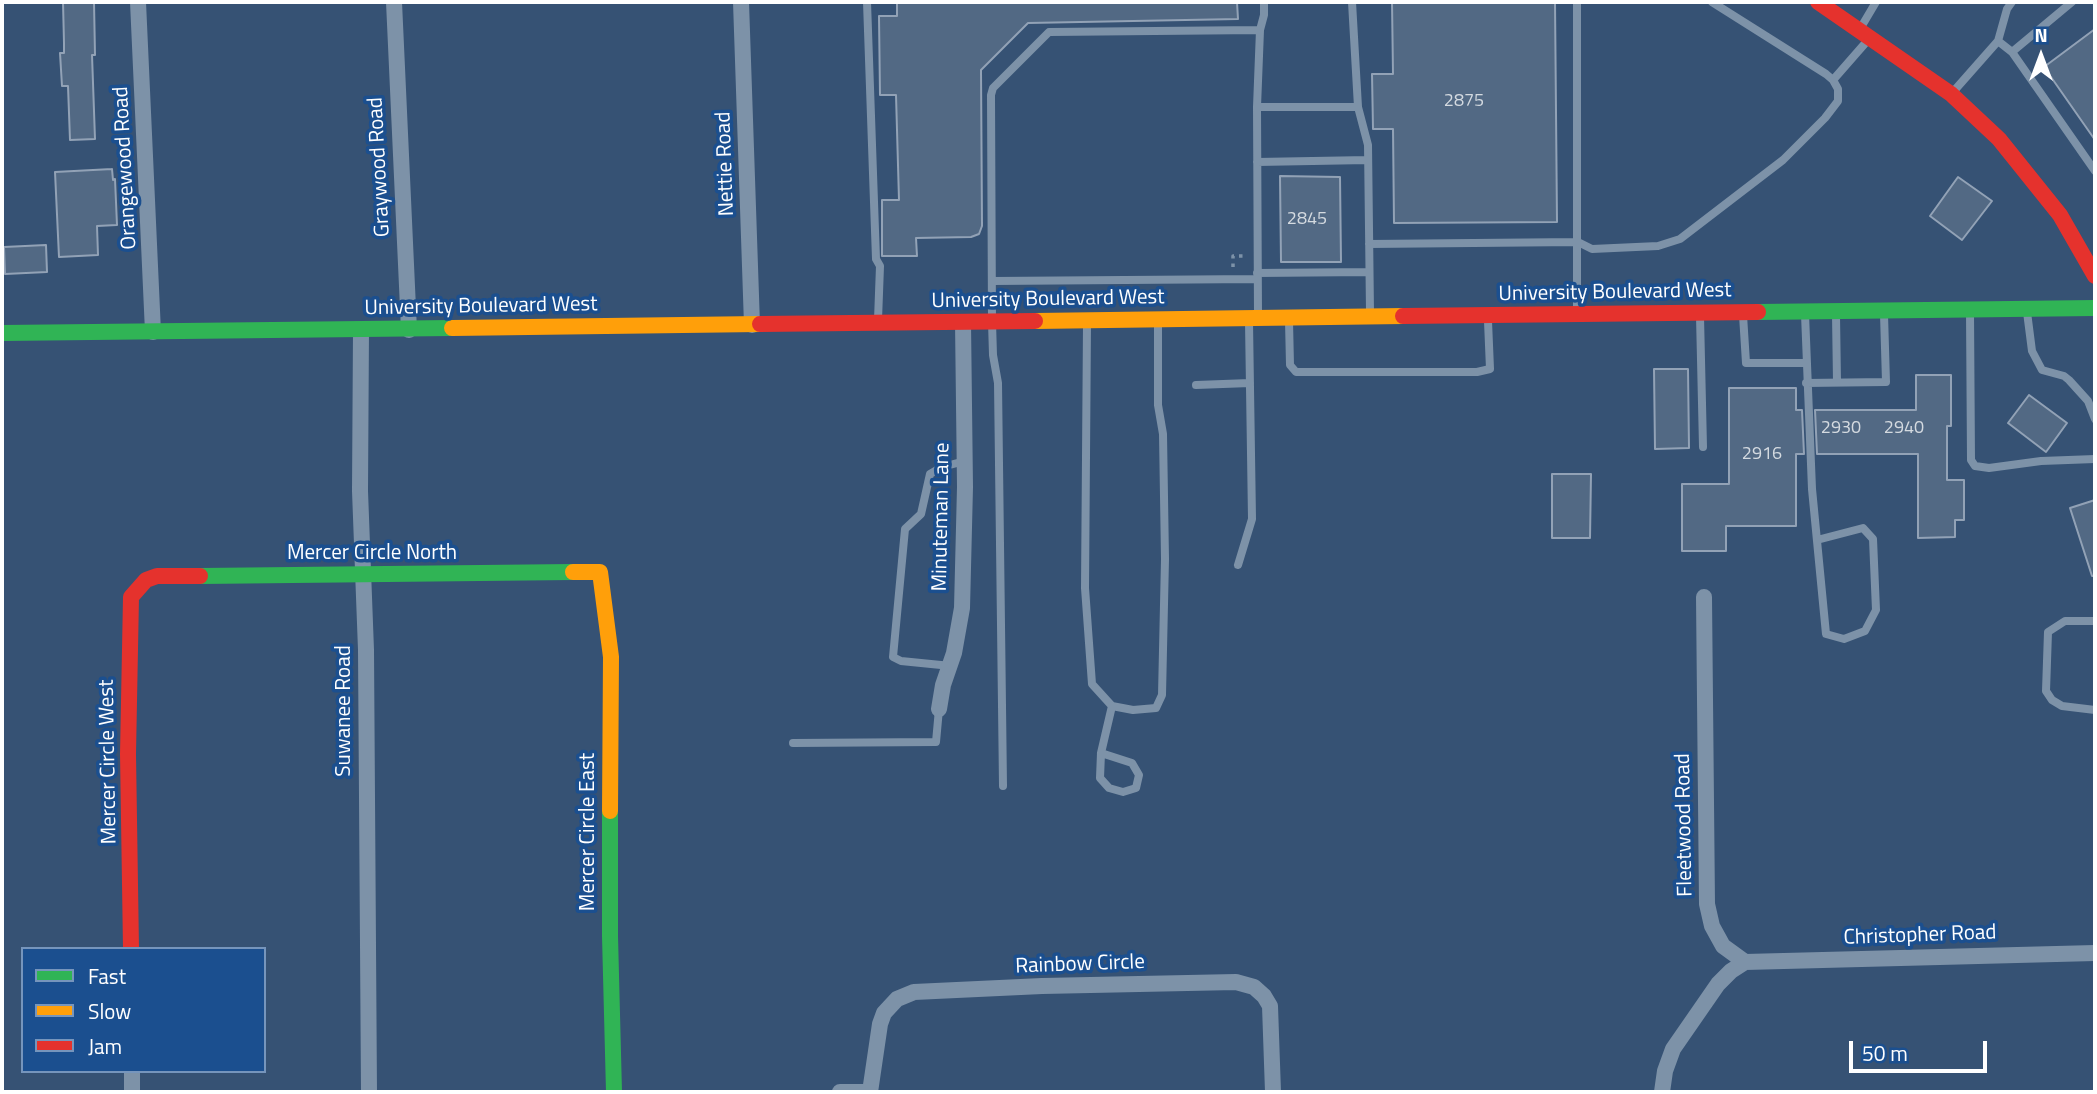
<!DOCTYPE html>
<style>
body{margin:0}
#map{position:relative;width:2097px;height:1094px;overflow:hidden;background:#365274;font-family:"Titillium Web",sans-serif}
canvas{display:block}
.frame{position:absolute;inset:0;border:4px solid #fff;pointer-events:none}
.legend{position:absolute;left:21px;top:947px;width:245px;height:126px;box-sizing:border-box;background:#1b4f8f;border:2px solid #7695bc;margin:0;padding:9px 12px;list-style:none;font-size:21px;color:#fff}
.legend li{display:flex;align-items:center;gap:14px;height:35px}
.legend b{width:35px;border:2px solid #7695bc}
.north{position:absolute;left:2006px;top:21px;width:70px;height:70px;-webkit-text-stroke:5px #1b4f8f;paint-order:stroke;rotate:0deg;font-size:19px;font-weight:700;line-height:28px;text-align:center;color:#fff}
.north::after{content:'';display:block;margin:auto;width:24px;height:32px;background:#fff;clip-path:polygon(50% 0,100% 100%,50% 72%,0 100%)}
.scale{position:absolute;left:1849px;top:1041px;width:138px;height:32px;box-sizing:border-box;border:4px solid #fff;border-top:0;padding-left:9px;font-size:21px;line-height:24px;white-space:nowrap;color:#fff;-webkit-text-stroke:5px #1b4f8f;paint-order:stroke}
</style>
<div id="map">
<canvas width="2097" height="1094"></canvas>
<div class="frame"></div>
<ul class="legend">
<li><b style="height:9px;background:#30b455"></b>Fast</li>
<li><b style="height:9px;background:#ff9f0a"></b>Slow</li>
<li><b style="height:9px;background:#e5322d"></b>Jam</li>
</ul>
<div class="north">N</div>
<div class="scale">50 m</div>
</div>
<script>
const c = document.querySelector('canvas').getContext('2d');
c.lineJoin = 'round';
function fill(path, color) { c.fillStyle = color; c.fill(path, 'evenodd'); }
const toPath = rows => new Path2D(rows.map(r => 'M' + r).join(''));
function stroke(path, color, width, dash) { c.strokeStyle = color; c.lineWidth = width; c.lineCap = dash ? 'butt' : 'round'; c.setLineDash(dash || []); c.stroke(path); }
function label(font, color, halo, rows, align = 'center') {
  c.font = font + ' "Titillium Web",sans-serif'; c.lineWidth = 7; c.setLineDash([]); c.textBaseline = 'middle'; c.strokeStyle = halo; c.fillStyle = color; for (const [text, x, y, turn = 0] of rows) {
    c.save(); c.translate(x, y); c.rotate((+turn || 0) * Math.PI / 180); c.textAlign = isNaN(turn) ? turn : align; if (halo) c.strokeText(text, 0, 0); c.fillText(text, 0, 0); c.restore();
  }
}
const building = toPath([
 [63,2,94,2,95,55,92,55,95,139,70,140,68,86,62,86,60,53,64,53,64,43,63,2],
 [897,2,1237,2,1238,19,1028,23,981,70,982,226,979,234,971,237,916,238,917,256,882,256,882,200,899,200,896,95,880,95,879,16,897,16,897,2],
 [1392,2,1555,2,1557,222,1394,223,1393,129,1373,129,1372,74,1393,74,1392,2],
 [2095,29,2095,140,2044,67,2095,29],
 [112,169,113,180,115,179,117,225,97,226,98,255,59,257,55,172,112,169],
 [1280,176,1340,177,1341,262,1281,262,1280,176],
 [1958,177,1992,201,1962,240,1930,216,1958,177],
 [46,245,47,272,5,274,4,247,46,245],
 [1654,369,1688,369,1689,448,1655,449,1654,369],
 [1916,375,1951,375,1951,426,1947,426,1947,480,1964,480,1964,520,1955,520,1955,537,1918,538,1918,454,1817,454,1815,410,1916,410,1916,375],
 [1729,388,1796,388,1796,410,1802,410,1804,454,1796,454,1796,526,1726,526,1726,551,1682,551,1682,484,1729,484,1729,388],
 [2029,395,2067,423,2046,452,2008,423,2029,395],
 [1552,474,1591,474,1590,538,1552,538,1552,474],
 [2095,500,2095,576,2092,576,2070,508,2095,500]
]);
fill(building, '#526984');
stroke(building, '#92a2b6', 2);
stroke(toPath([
 [1233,267,1233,256,1246,256]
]), '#7d92a8', 3.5, [3.5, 5]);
stroke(toPath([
 [867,2,876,259,880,266,878,320],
 [1352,2,1358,107,1368,145,1370,312],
 [1577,2,1577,311],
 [1860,29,1876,2],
 [1998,41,2012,52,2095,171],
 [2012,52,2072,2],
 [1833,80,1868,40],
 [1953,92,1998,41,2007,9,2012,2],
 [1257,107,1358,107],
 [1257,162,1368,160],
 [1369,244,1578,242,1592,249,1658,246,1680,239,1783,160,1825,118,1838,101,1838,89,1833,80,1826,74,1712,2],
 [1257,273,1369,272],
 [992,281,1257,279],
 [1970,312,1971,460,1975,466,1989,468,2041,461,2095,459],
 [2027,312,2032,351,2042,370,2064,376,2069,380,2088,401,2095,419],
 [1805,314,1812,489,1826,634,1844,639,1865,631,1876,610,1873,539,1863,528,1817,540],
 [1258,315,1257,107,1260,30,1264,15,1264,2],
 [1743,315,1746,363,1806,363],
 [1836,315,1837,382],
 [1700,316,1703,447],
 [1289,321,1290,365,1296,372,1477,372,1490,369,1488,321],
 [1087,324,1085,588,1092,684,1112,706,1101,753,1100,778,1109,788,1123,792,1136,788,1139,775,1132,763,1101,753],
 [1806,383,1886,382,1884,314],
 [1196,385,1250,383],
 [1238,565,1252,519,1249,322],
 [2095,621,2065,621,2048,632,2046,691,2052,700,2062,706,2095,710],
 [951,666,901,661,893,657,905,529,921,514,930,474,942,467,965,461],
 [1112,706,1133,710,1156,708,1162,695,1165,559,1163,434,1158,405,1158,324],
 [793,743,936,742,939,709],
 [1003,786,998,383,993,355,992,322,991,95,993,88,1049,32,1260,30]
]), '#7d92a8', 8);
stroke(toPath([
 [138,2,153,332],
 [394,2,409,330],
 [741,2,752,325],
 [361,330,360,491,366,650,369,1092],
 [1704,597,1707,904,1712,926,1723,946,1745,962],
 [939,709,943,685,954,653,962,608,965,487,963,322],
 [132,1071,132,1092],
 [840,1092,870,1092],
 [870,1092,880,1024,884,1013,897,999,914,992,1042,986,1236,982,1254,987,1264,996,1270,1006,1273,1092],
 [1662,1092,1665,1071,1673,1049,1718,984,1731,971,1745,962,2095,953]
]), '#7d92a8', 16);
stroke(toPath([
 [1758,312,2095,308],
 [2,333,452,328],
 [200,576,573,572],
 [610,811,610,936,614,1092]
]), '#30b455', 16);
stroke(toPath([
 [1035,321,1403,316],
 [452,328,760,324],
 [573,572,600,572,611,657,610,811]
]), '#ff9f0a', 16);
stroke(toPath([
 [1818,2,1951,94,1999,139,2060,215,2095,276],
 [1403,316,1758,312],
 [760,324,1035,321],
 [131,949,128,754,131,597,146,580,157,576,200,576]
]), '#e5322d', 16);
label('18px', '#d4dae0', null, [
 ["2875",1464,102],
 ["2845",1307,220],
 ["2930",1841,429],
 ["2940",1904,429],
 ["2916",1762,455]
]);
label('21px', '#fff', '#1b4f8f', [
 ["Nettie Road",726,164,-92],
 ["Graywood Road",380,167,-93],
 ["Orangewood Road",126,168,-93],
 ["University Boulevard West",1615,293,-1],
 ["University Boulevard West",1048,300,-1],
 ["University Boulevard West",481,307,-1],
 ["Minuteman Lane",942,517,-89],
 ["Mercer Circle North",372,554],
 ["Suwanee Road",345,711,-90],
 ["Mercer Circle West",109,762,-91],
 ["Fleetwood Road",1685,825,-91],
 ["Mercer Circle East",589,832,-90],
 ["Christopher Road",1920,936,-2],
 ["Rainbow Circle",1080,965,-2]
]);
</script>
